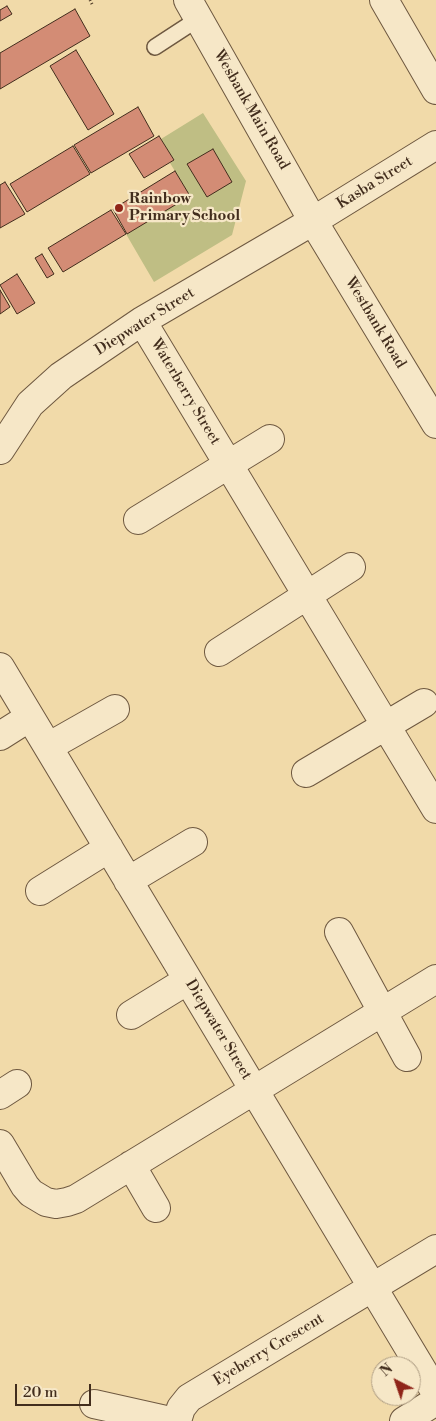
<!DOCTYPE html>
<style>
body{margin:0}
#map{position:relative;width:436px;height:1421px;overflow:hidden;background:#f1daa9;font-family:"Libre Bodoni",serif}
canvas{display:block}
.north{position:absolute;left:371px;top:1356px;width:50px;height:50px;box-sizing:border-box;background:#f6e7c7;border:1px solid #ae9d83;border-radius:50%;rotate:319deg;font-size:14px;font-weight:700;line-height:20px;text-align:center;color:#422d1d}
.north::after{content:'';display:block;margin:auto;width:18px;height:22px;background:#8f2418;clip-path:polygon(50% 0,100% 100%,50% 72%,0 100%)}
.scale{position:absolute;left:15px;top:1384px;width:76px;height:22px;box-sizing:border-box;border:2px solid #422d1d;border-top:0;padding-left:6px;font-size:15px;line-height:18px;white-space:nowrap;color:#422d1d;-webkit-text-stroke:4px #f6e7c7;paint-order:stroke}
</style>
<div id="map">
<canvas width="436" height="1421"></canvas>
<div class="north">N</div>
<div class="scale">20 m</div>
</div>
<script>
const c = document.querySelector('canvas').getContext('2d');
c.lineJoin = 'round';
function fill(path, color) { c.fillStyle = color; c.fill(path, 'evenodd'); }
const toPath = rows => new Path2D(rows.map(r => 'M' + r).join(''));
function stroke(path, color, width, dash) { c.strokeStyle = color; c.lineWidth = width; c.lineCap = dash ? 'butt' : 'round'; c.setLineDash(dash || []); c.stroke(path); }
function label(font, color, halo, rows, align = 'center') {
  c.font = font + ' "Libre Bodoni",serif'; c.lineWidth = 4.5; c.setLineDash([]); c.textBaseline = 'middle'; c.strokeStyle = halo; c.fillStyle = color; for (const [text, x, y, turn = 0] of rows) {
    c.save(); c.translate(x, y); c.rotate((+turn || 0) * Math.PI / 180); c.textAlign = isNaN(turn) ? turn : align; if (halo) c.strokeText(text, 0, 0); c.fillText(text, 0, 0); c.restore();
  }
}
fill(toPath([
 [203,113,246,181,232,235,154,282,126,234,190,196,170,163,174,160,161,139]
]), '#bfbe84');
const building = toPath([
 [7,6,12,14,0,21,0,10,7,6],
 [75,9,90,36,0,89,0,53,75,9],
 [76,50,114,114,88,130,50,66,76,50],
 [138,107,154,136,91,173,74,145,138,107],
 [159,136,174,160,144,178,129,154,159,136],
 [73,146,90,174,27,212,10,184,73,146],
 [213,149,232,182,207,197,187,164,213,149],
 [175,171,190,196,127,234,113,209,175,171],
 [5,182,25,214,0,228,0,185,5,182],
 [111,210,126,234,63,272,48,248,111,210],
 [42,254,54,274,47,278,35,258,42,254],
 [17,274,35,303,17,314,0,285,17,274],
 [0,290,10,307,0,314,0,290]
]);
fill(building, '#d38c75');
stroke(building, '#422d1d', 1);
const service = toPath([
 [155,47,198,19]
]);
const minor = toPath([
 [384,0,436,90],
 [142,321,436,809],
 [0,450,30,404,61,376,142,321,313,221,436,145],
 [138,520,270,439],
 [219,652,351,567],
 [0,667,436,1393],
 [0,736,30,717],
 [48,747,115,709],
 [306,773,424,703],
 [128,881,193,842],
 [40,891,109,848],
 [339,932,407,1057],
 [131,1015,188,980],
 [0,1095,17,1084],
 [0,1144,25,1186,31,1193,46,1202,56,1204,67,1202,76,1199,436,979],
 [131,1165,156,1208],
 [94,1404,170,1421],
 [177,1421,181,1408,189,1398,436,1249],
 [404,1421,436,1401]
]);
const tertiary = toPath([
 [188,0,313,221,436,424]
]);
stroke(service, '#6e5840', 18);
stroke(minor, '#6e5840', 30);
stroke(tertiary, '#6e5840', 30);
stroke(toPath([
 [90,0,93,6]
]), '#422d1d', 3, [1, 2.5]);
stroke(service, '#f6e7c7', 15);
stroke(minor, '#f6e7c7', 28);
stroke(tertiary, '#f6e7c7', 28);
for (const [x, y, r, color] of [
 [119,208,5,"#8f2418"]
]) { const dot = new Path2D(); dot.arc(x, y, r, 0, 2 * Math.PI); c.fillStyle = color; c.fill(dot); stroke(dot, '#f6e7c7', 2); }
label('15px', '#422d1d', '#f6e7c7', [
 ["Wesbank Main Road",251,110,60],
 ["Kasba Street",375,183,-32],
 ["Diepwater Street",145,322,-32],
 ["Westbank Road",375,323,59],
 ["Waterberry Street",185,392,59],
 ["Diepwater Street",218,1030,59],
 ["Eyeberry Crescent",269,1350,-31]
]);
label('bold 15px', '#422d1d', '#f6e7c7', [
 ["Rainbow",129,199],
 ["Primary School",129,216]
], 'left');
</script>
